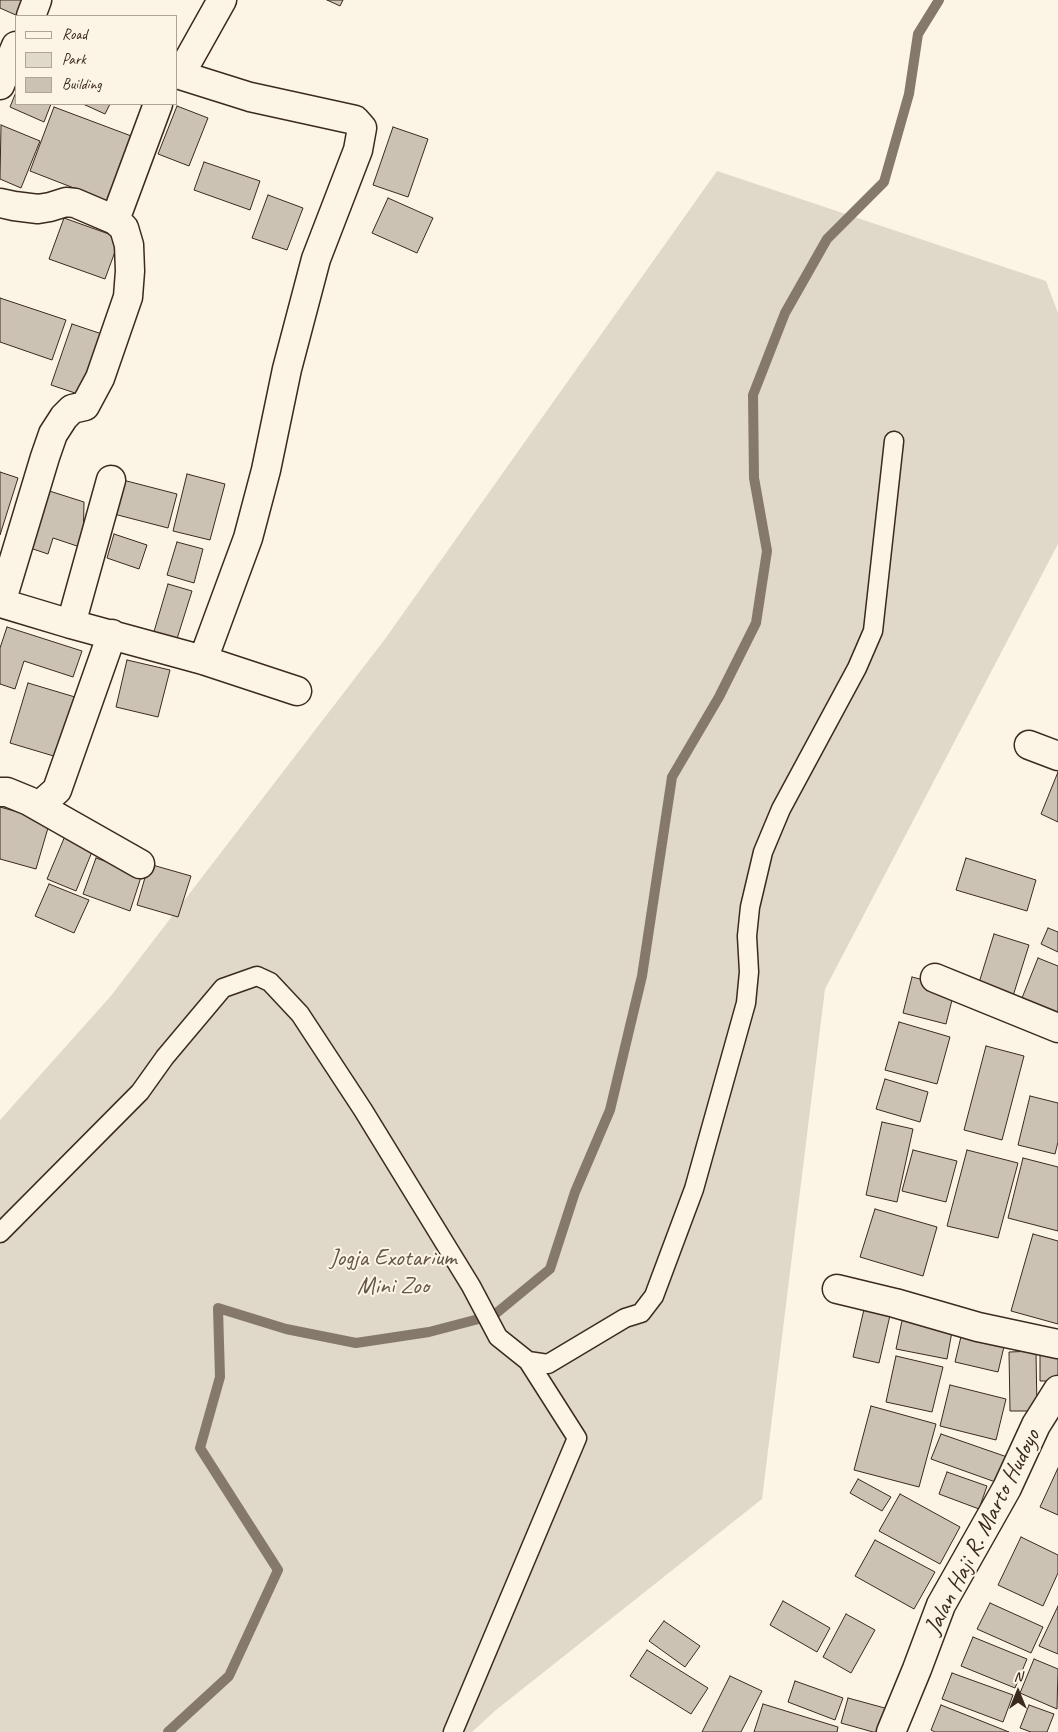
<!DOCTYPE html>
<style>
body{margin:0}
#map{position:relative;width:1058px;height:1732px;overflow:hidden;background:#fcf5e5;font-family:Caveat,sans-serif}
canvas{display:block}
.legend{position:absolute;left:15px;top:15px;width:162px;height:90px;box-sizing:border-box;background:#fcf5e5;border:1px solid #afa495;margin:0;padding:6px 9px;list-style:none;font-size:15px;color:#3b2a1e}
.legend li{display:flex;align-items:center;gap:10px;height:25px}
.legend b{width:25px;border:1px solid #afa495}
.north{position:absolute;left:993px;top:1667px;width:50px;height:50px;-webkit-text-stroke:4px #fcf5e5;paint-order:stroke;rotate:0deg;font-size:14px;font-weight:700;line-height:20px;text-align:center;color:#3b2a1e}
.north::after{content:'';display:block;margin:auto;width:18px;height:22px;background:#3b2a1e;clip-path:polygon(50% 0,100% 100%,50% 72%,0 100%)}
</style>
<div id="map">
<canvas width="1058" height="1732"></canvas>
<ul class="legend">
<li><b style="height:6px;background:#fcf5e5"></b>Road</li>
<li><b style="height:14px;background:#e0d8c8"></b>Park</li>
<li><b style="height:14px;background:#ccc2b3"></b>Building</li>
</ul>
<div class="north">N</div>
</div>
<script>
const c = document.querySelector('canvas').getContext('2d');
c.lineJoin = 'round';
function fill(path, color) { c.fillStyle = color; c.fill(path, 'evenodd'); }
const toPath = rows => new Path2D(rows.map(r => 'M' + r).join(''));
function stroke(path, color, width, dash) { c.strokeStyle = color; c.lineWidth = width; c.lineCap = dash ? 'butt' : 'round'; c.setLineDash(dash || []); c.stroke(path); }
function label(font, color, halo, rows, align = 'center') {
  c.font = font + ' Caveat,sans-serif'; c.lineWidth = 4; c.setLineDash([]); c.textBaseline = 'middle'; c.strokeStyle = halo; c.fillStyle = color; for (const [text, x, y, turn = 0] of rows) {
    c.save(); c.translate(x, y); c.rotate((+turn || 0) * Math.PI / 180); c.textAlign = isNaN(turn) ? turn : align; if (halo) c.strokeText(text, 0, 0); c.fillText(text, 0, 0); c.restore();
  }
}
fill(toPath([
 [717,171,1046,281,1058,313,1058,544,825,989,762,1499,496,1710,472,1732,0,1732,0,1120,110,997,385,639]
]), '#e0d8c8');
stroke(toPath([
 [168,1732,229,1676,278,1570,200,1448,220,1377,218,1308,286,1329,356,1343,429,1332,494,1315,550,1269,575,1192,610,1110,642,976,672,777,719,697,756,623,767,551,754,478,753,395,785,313,827,239,884,182,909,94,918,34,939,0]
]), '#85796b', 10);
const building = toPath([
 [0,0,30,0,23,16,18,16,0,8,0,0],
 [327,0,343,0,340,6,327,0],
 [16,92,16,104,51,104,44,122,10,107,16,92],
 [83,104,110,104,105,114,83,104],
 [177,106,208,118,189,166,158,154,177,106],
 [54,107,134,137,110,202,30,171,54,107],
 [1,125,40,141,21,188,0,179,1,125],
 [393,127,428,139,408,197,373,185,393,127],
 [204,162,260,181,250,210,194,190,204,162],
 [268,195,303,208,287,250,252,238,268,195],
 [388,198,433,218,417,253,372,233,388,198],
 [64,218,120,238,105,279,49,259,64,218],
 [0,298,66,320,52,360,0,342,0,298],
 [72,324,105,335,84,396,51,385,72,324],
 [0,472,18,478,0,535,0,472],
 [187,474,225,484,210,540,173,531,187,474],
 [119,479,177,494,168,528,110,513,119,479],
 [40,488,84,502,83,548,53,538,48,554,21,545,40,488],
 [114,534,147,545,139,569,107,558,114,534],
 [177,542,203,549,194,583,167,575,177,542],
 [168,584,192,591,176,642,153,635,168,584],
 [7,627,82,651,73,677,24,661,15,689,0,684,0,648,7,627],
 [127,660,170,670,158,717,116,707,127,660],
 [28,683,75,697,57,757,10,743,28,683],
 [1058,772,1058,822,1041,814,1058,772],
 [0,807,50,821,36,869,0,859,0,807],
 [65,836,94,847,76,891,47,879,65,836],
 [96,858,142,874,130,911,83,894,96,858],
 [966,858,1036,880,1027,911,956,890,966,858],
 [149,864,191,876,178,917,137,905,149,864],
 [49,884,89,900,74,933,35,916,49,884],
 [1048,928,1058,932,1058,952,1041,944,1048,928],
 [994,934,1029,945,1013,996,978,986,994,934],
 [1038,958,1058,966,1058,1018,1020,1003,1038,958],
 [912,977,955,988,946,1024,903,1013,912,977],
 [899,1022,950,1037,937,1084,885,1070,899,1022],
 [986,1046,1024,1056,1002,1140,964,1130,986,1046],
 [885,1079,928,1092,920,1122,876,1109,885,1079],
 [1030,1096,1058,1103,1058,1142,1055,1154,1018,1145,1030,1096],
 [882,1122,913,1129,897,1202,866,1195,882,1122],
 [913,1150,957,1161,946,1202,902,1191,913,1150],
 [967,1150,1018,1163,998,1238,947,1226,967,1150],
 [1023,1158,1058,1167,1058,1231,1008,1218,1023,1158],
 [875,1209,937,1227,923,1276,860,1257,875,1209],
 [1033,1234,1058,1241,1058,1324,1011,1311,1033,1234],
 [865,1305,891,1311,879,1363,853,1357,865,1305],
 [903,1316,953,1326,947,1359,896,1349,903,1316],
 [963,1328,1006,1338,998,1372,955,1362,963,1328],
 [1040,1348,1058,1348,1058,1381,1040,1381,1040,1348],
 [1036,1351,1037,1411,1010,1411,1009,1352,1036,1351],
 [896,1356,943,1367,932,1412,886,1402,896,1356],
 [950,1385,1006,1399,996,1440,940,1426,950,1385],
 [871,1406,936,1424,919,1487,854,1470,871,1406],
 [941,1434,1010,1458,1001,1484,931,1459,941,1434],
 [1058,1468,1058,1515,1040,1507,1058,1468],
 [947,1472,987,1486,979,1509,939,1494,947,1472],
 [858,1479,891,1497,882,1511,850,1493,858,1479],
 [900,1494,960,1527,940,1564,879,1531,900,1494],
 [1021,1537,1058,1555,1058,1573,1043,1606,998,1585,1021,1537],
 [875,1540,935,1572,914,1609,855,1576,875,1540],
 [783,1601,830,1628,817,1652,770,1625,783,1601],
 [990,1603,1043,1627,1031,1653,977,1629,990,1603],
 [1058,1606,1058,1654,1039,1646,1058,1606],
 [846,1614,875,1630,851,1673,823,1657,846,1614],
 [664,1621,700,1646,685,1667,649,1641,664,1621],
 [973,1637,1027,1659,1015,1688,961,1666,973,1637],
 [647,1650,708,1688,691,1714,630,1676,647,1650],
 [1034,1659,1058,1669,1057,1709,1020,1693,1034,1659],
 [952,1673,1013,1695,1003,1722,942,1699,952,1673],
 [730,1676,762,1691,741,1732,702,1732,730,1676],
 [795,1681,843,1698,835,1720,788,1702,795,1681],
 [848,1698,892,1710,886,1732,873,1732,841,1723,848,1698],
 [763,1704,838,1727,837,1732,754,1732,763,1704],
 [941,1705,1009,1732,935,1732,931,1730,941,1705],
 [1029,1705,1054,1714,1047,1732,1031,1732,1020,1728,1029,1705]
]);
fill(building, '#ccc2b3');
stroke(building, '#3b2a1e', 1);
const service = toPath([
 [0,1233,140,1092,165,1057,223,988,257,976,270,982,300,1014,363,1110,471,1286,498,1337,528,1361,548,1364,625,1318,641,1313,654,1296,694,1189,746,1003,749,972,747,936,750,907,763,852,781,809,857,668,873,631,894,441],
 [453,1732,577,1438,528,1361]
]);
const minor = toPath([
 [31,16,37,0],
 [176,73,180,75,222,0],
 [180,75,250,97,355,120,362,128,358,150,316,259,287,369,266,470,248,538,203,660],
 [0,85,16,46],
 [0,203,14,206,38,209,50,207,66,202,75,203,115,220],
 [111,480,71,624,203,660,297,691],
 [71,624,1,603,45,457,53,434,64,417,72,409,85,406,100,378,128,297,130,271,129,245,124,228,115,220,158,104],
 [1029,745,1058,756],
 [0,792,7,792,29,801,140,864],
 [39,806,57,790,112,634],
 [935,978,1058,1028],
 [837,1289,895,1303,978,1327,1058,1344],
 [891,1732,917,1669,941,1605,1007,1488,1036,1425,1058,1390]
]);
stroke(service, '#3b2a1e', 21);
stroke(minor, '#3b2a1e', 31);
stroke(service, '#fcf5e5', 18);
stroke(minor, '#fcf5e5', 28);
label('24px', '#645648', '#fcf5e5', [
 ["Jogja Exotarium",393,1259],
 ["Mini Zoo",393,1287]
]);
label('24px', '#3b2a1e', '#fcf5e5', [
 ["Jalan Haji R. Marto Hudoyo",983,1532,-63]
]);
</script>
